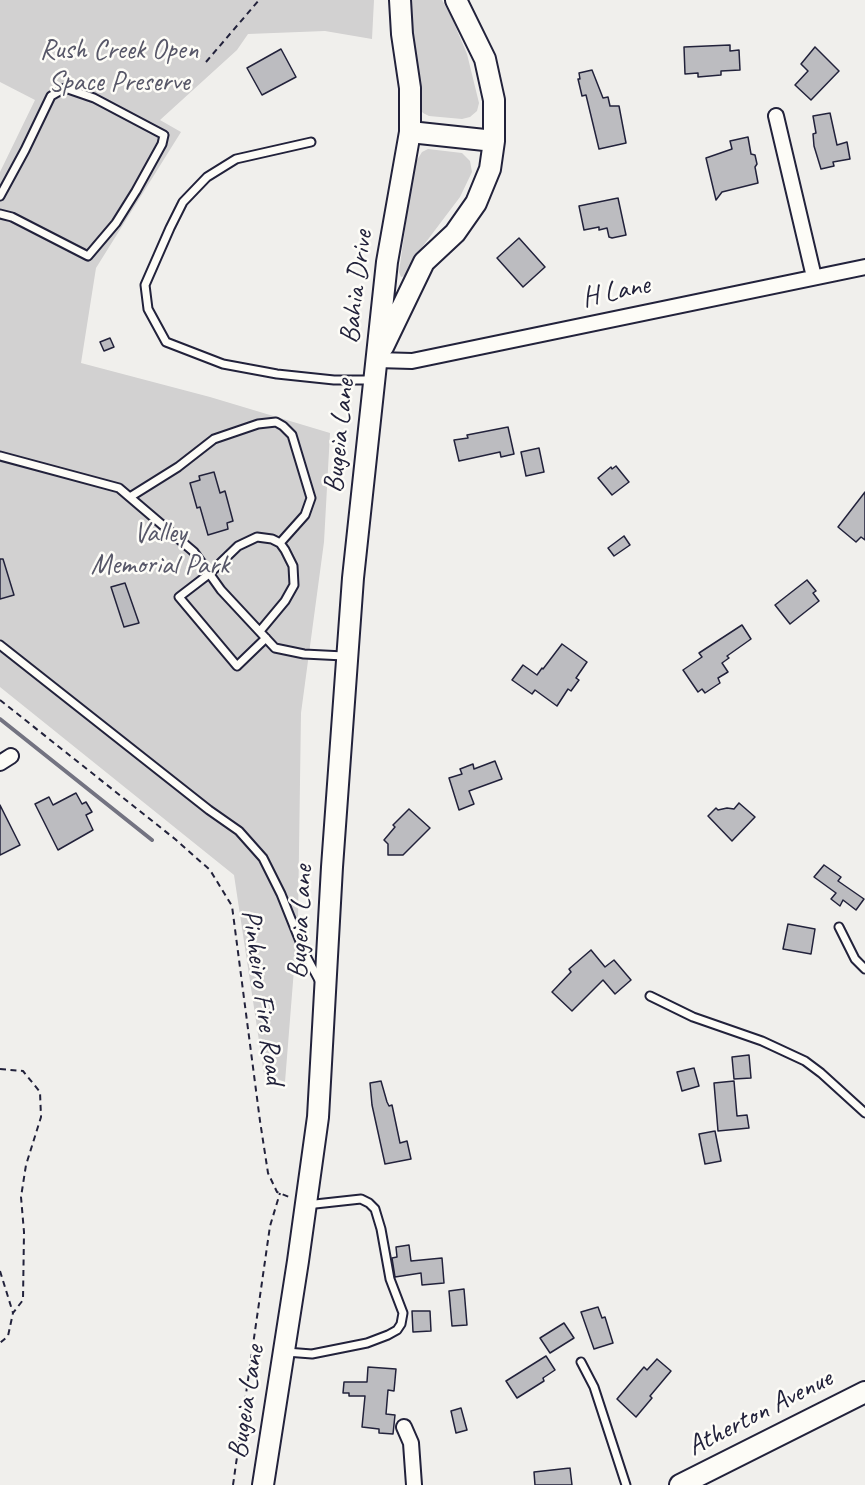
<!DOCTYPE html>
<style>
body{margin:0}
canvas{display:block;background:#f0efec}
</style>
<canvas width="865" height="1485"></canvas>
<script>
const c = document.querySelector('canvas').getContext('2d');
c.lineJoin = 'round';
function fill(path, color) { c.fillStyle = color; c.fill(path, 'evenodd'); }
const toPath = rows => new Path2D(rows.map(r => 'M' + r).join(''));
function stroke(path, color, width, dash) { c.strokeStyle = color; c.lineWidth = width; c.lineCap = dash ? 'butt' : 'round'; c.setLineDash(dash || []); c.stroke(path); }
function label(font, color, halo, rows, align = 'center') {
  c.font = font + ' Caveat,sans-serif'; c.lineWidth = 5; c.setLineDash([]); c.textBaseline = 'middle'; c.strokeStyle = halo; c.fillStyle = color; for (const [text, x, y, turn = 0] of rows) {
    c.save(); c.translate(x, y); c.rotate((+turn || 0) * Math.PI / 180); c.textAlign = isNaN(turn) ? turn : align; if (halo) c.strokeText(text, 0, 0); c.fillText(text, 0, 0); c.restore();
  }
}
fill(toPath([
 [0,0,374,0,372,39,325,31,248,34,237,50,160,120,181,132,96,268,81,363,210,397,330,433,324,542,301,713,298,919,285,1082,264,1074,234,875,0,687,0,172,35,100,0,82],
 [405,0,442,0,451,16,467,54,479,103,477,111,470,117,462,119,429,116,423,113,419,108],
 [428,149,462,153,470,161,472,172,460,197,423,246,405,276,401,277,399,272,414,165,422,152]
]), '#d2d1d1');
stroke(toPath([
 [0,719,152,840]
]), '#737381', 4);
const building = toPath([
 [730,45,730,51,739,50,740,70,721,71,721,75,698,77,698,73,685,74,684,47,730,45],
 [815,47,839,71,811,100,795,85,808,71,801,64,815,47],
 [281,49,296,77,262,95,247,68,281,49],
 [592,70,603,98,608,97,610,106,619,106,626,143,599,149,586,95,582,96,578,79,580,79,579,73,592,70],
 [830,113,837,145,847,142,850,159,833,162,834,166,821,169,814,146,813,134,816,133,813,116,830,113],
 [748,137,751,154,755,155,757,164,755,167,758,183,722,192,716,200,706,158,732,149,730,141,748,137],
 [618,198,626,235,612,238,609,237,607,228,599,230,599,227,584,230,579,206,618,198],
 [519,238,545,267,523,287,497,258,519,238],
 [110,338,114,347,104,351,100,342,110,338],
 [508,427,514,454,501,457,500,452,459,461,454,440,468,438,467,435,508,427],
 [539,448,544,472,526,476,521,452,539,448],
 [616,466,629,482,612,495,598,478,611,467,612,469,616,466],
 [214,472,220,493,225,491,233,521,227,523,228,529,208,535,200,507,197,508,190,483,200,480,199,476,214,472],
 [865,492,865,540,861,537,856,542,838,527,865,492],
 [624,536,630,545,614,556,608,548,624,536],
 [0,559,3,559,14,595,0,599,0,559],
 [807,580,816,591,813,593,819,601,790,624,775,605,807,580],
 [125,583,139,623,124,627,111,587,125,583],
 [742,625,751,639,727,656,729,658,722,663,728,672,718,678,720,683,705,693,702,689,698,692,683,670,702,657,699,653,742,625],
 [562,644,587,662,576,678,579,680,571,691,568,689,557,706,535,690,532,694,512,680,523,665,537,675,542,668,543,669,562,644],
 [495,761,502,779,469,791,474,804,459,810,449,778,462,774,460,769,473,764,474,769,495,761],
 [76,793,82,804,86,802,92,812,86,815,93,830,58,850,35,804,49,797,53,805,76,793],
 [739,803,755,817,732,841,708,816,716,808,718,810,727,808,734,809,739,803],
 [0,805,20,845,0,855,0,805],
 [409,809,430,828,403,855,388,855,388,844,384,840,395,827,393,825,409,809],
 [824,865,841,877,838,881,864,899,856,910,843,900,840,906,831,899,836,893,814,877,824,865],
 [788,924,815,929,811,954,783,949,788,924],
 [591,950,605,967,614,960,631,980,615,994,603,980,572,1011,552,992,571,972,569,969,591,950],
 [749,1055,751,1078,734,1079,732,1057,749,1055],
 [694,1068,699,1086,682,1091,677,1072,694,1068],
 [381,1081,387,1102,389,1106,392,1105,400,1143,407,1141,411,1159,385,1164,372,1105,370,1083,381,1081],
 [734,1081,737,1116,747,1115,749,1128,718,1131,714,1083,734,1081],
 [715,1131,721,1161,705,1164,699,1134,715,1131],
 [409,1245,411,1261,442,1258,444,1283,422,1285,421,1273,395,1277,392,1258,397,1257,396,1247,409,1245],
 [464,1289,467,1325,452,1326,449,1291,464,1289],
 [598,1307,602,1318,605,1317,613,1343,594,1349,581,1312,598,1307],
 [412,1311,430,1311,431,1331,413,1332,412,1311],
 [564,1323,574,1338,550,1353,540,1338,564,1323],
 [546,1356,555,1370,543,1378,544,1381,517,1398,506,1381,546,1356],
 [657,1359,671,1371,650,1396,652,1398,636,1417,617,1399,644,1367,647,1370,657,1359],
 [368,1367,396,1369,394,1391,388,1390,386,1414,395,1415,393,1434,379,1433,379,1429,362,1427,365,1396,349,1396,349,1393,343,1393,344,1382,367,1382,368,1367],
 [461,1408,467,1430,456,1433,451,1411,461,1408],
 [570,1468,572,1485,535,1485,534,1472,570,1468]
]);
fill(building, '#bcbcc0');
stroke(building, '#22223b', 1.5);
const lane = toPath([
 [311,142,236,159,207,177,183,202,170,228,145,285,148,309,166,342,223,364,277,374,334,380,372,380],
 [0,196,25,150,51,96,65,88,94,98,164,135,162,144,136,191,116,223,88,256,12,217,0,214],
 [0,456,119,488,194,552,221,590,275,648,304,654,344,656],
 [130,497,178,467,214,439,258,424,276,422,283,426,292,435,311,498,305,515,280,543],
 [260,631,285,601,294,585,293,566,285,550,280,543,272,539,257,537,238,546,209,574,179,597,237,666,266,638],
 [0,645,209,810,239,831,263,858,281,894,305,954,320,982],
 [839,927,855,959,865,969],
 [650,996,693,1017,762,1041,805,1061,821,1073,865,1113],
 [286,1352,312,1354,367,1343,388,1335,397,1330,401,1324,403,1313,390,1279,381,1229,375,1209,369,1203,361,1199,306,1205],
 [581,1362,594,1387,626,1485]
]);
const street = toPath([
 [776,116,814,277],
 [377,360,412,361,865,267],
 [0,763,11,756],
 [404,1427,411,1443,414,1485]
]);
const secondary = toPath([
 [410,132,494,141],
 [383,347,424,262,455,233,476,203,490,169,494,141,494,100,485,59,456,0],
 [263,1485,298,1261,318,1117,332,867,353,578,387,262,410,132,410,88,402,34,400,0],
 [680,1485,865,1392]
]);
stroke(lane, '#22223b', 11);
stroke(street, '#22223b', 18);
stroke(secondary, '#22223b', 24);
stroke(toPath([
 [206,62,259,0],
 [0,700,175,839,210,870,232,906,260,1121,268,1173,277,1192,289,1197],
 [0,1069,23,1071,40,1092,41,1117,26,1165,21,1197,24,1232,23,1300,13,1313,8,1336,0,1343],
 [0,1271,13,1313],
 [233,1485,270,1226,280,1193]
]), '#22223b', 2, [6, 4.5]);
stroke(lane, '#fdfcf7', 7);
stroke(street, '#fdfcf7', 14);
stroke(secondary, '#fdfcf7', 20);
label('28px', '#575768', '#fdfcf7', [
 ["Rush Creek Open",119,51],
 ["Space Preserve",119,83],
 ["Valley",160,534],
 ["Memorial Park",160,566]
]);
label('28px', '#22223b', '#fdfcf7', [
 ["Bahia Drive",357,287,-83],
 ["H Lane",616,292,-12],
 ["Bugeia Lane",340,436,-84],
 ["Bugeia Lane",301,922,-87],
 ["Pinheiro Fire Road",262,997,82],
 ["Bugeia Lane",247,1402,-81],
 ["Atherton Avenue",760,1413,-27]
]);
</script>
